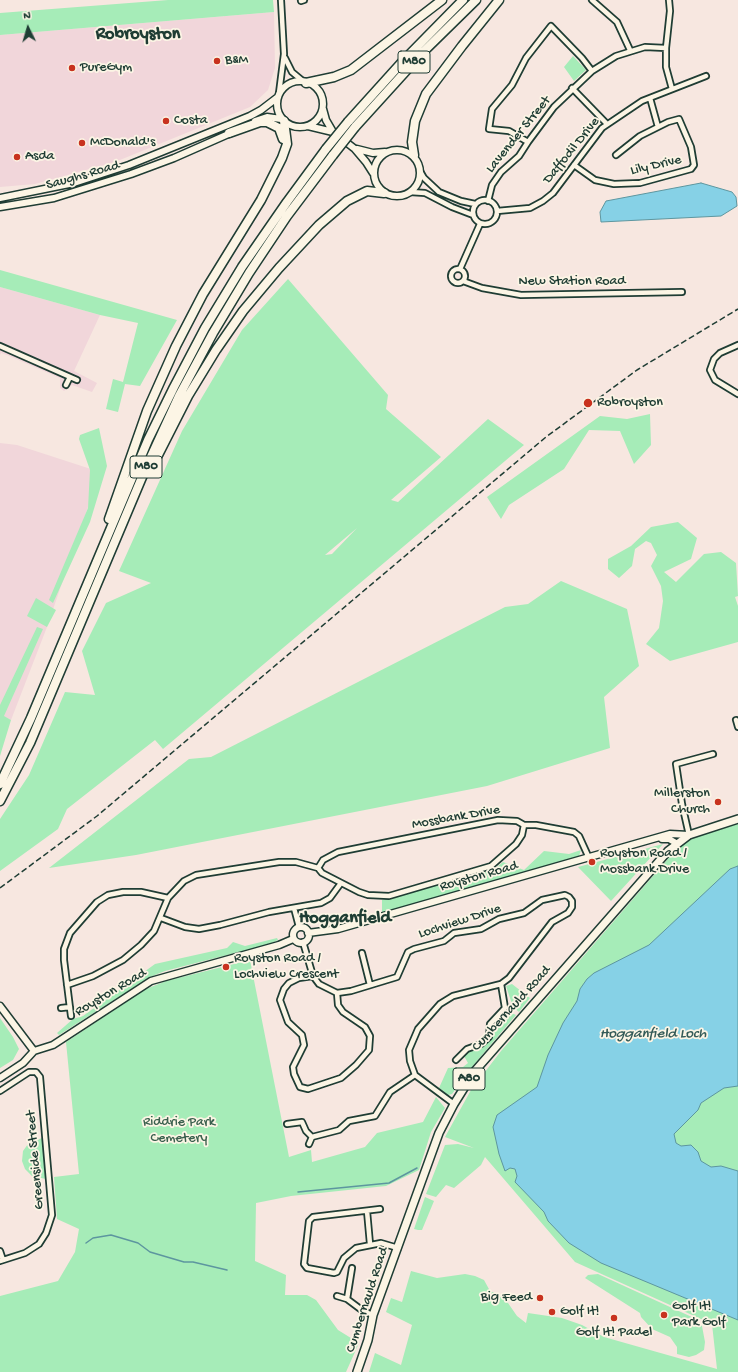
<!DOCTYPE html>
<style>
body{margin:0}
#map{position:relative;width:738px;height:1372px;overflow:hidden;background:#f7e7e0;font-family:"Gochi Hand",sans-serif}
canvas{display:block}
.north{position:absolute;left:8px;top:8px;width:40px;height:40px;-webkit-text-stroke:3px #fcf5e5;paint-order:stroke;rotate:355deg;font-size:11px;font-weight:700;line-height:16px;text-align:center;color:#1f3d34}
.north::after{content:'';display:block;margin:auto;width:14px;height:18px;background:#1f3d34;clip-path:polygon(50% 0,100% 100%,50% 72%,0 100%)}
</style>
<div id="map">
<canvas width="738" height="1372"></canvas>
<div class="north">N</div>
</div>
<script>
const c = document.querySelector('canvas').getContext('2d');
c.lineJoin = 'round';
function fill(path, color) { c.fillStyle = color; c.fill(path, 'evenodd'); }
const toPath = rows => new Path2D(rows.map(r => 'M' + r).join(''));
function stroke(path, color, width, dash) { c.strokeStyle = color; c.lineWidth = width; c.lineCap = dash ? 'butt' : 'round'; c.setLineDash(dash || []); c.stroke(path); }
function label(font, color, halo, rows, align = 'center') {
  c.font = font + ' "Gochi Hand",sans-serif'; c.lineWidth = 3.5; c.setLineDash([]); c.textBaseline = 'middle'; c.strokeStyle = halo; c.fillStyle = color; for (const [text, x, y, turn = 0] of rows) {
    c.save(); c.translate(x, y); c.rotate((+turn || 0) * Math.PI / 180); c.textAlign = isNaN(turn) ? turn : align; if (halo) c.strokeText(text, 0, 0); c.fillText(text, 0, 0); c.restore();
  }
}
fill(toPath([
 [274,12,275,68,268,90,250,107,115,162,35,184,0,187,0,35],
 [0,287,100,315,74,371,97,383,92,392,72,385,64,391,60,388,60,378,7,355,1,353,0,355],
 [0,443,17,445,100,472,47,627,11,720,0,715]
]), '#f1d6da');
fill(toPath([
 [168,0,273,0,274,12,0,35,0,13],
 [573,56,586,70,574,81,564,67],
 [0,270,177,320,140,386,125,384,118,412,106,409,113,379,123,382,138,323,100,315,0,287],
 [288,279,388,395,386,409,441,457,391,500,398,502,488,419,524,445,163,749,155,740,67,809,58,829,0,871,0,819,29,775,65,692,95,695,82,651,106,603,151,583,119,571,182,431,242,330],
 [357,528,332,554,325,555],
 [650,414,651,445,634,464,620,431,589,430,564,469,509,505,501,519,487,497,600,416,627,419],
 [99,428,107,466,90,522,53,603,49,600,88,508,90,470,79,439,80,435],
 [678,522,697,538,691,559,664,572,676,582,704,554,721,552,736,563,738,596,735,597,738,606,738,642,670,661,646,644,659,628,663,601,661,586,651,566,657,555,651,543,646,541,635,549,632,566,619,578,608,569,608,559,631,546,651,527],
 [561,581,627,609,639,666,604,697,610,748,487,786,136,855,49,868,189,759,211,757,505,607,528,604],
 [36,598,56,610,47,627,27,616],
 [37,627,43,629,4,716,11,720,0,756,0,705],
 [738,824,738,1372,369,1372,375,1353,401,1365,412,1325,386,1312,391,1298,402,1302,411,1271,437,1278,465,1274,475,1276,484,1280,490,1291,497,1294,508,1303,517,1316,526,1323,528,1313,562,1318,582,1325,604,1337,717,1369,712,1324,575,1262,485,1157,481,1165,454,1188,446,1185,436,1197,426,1194,445,1145,458,1144,474,1148,445,1137,471,1090,501,1051,673,853,691,838],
 [663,844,611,901,578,867],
 [581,850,579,856,382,913,382,900,493,870,503,862,524,870,544,851,569,854],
 [277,938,278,940,270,944,165,971,150,977,59,1035,57,1033,73,1019,83,1016,155,964,227,948,233,942,245,946],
 [250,960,289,1157,311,1150,312,1162,365,1147,377,1133,423,1122,436,1097,445,1108,431,1132,419,1170,386,1186,291,1196,256,1203,255,1261,286,1275,285,1295,307,1295,316,1300,338,1330,359,1343,346,1372,0,1372,0,1296,58,1281,75,1252,79,1229,57,1219,54,1177,79,1174,66,1042,146,989,166,981],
 [512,984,530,998,519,1012,513,1007,506,986],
 [507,1011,516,1015,471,1068,452,1094,448,1095,439,1088,448,1068,463,1067,468,1063,464,1056,466,1052,482,1046,494,1022,501,1018],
 [0,1018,13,1037,19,1049,13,1060,0,1068],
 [42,1138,46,1179,32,1176,25,1169,22,1161,23,1151,28,1144],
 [425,1197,434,1201,422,1230,418,1230,414,1229],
 [598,1274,694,1318,702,1326,705,1342,704,1350,696,1355,689,1357,677,1354,677,1347,670,1337,652,1329,641,1317,640,1313,585,1278,588,1275]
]), '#a6ecb8');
const water = toPath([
 [701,183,732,192,736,197,737,206,721,216,601,222,600,212,606,201,701,183],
 [738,866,738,1086,724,1088,701,1103,698,1110,674,1134,676,1143,681,1146,691,1145,698,1152,701,1161,711,1167,721,1166,738,1171,738,1320,601,1263,569,1243,548,1221,544,1212,515,1182,517,1176,515,1169,510,1168,505,1171,499,1154,493,1127,497,1115,537,1087,548,1055,563,1023,577,1001,580,989,587,979,594,973,649,945,730,869,738,866]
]);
fill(water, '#86d1e6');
stroke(water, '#5d969f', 1);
stroke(toPath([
 [298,1192,389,1183,417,1168],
 [86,1243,93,1238,111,1235,138,1243,150,1252,184,1262,193,1262,227,1270]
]), '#5d969f', 1.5);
const street = toPath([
 [592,0,617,22,630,50],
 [301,1,304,0],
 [666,48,670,11,669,0],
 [285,58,292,72,304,82],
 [572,88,607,124],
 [279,93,284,54,281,0],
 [650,98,658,127],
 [528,142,509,131,489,129,492,109,512,85,526,58,551,26,582,58,592,71],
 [574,165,595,180,614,184,640,183,691,169,694,165,691,147,679,119,668,122,640,136,616,155],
 [420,171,424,178,439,192,461,201,475,204],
 [410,192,425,193,452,207,473,215],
 '473 212a12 12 0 1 1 24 0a12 12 0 1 1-24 0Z',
 [488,201,492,185,501,172,519,156,528,142,554,107,592,71,616,56,645,47,666,48,666,67,672,89],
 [497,211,530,208,543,201,553,193,602,128,642,101,706,76],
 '451 276a7 7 0 1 1 14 0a7 7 0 1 1-14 0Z',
 [460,269,480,224],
 [463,281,482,288,521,295,682,292],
 [738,345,720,353,714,359,710,370,715,380,738,394],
 [0,346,77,380],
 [66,385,70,377],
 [736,720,738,727],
 [689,835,682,804,676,764,713,754],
 [318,868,323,860,338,852,498,820,517,821,524,825,536,825,574,832,579,836,589,858],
 [294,908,299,927],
 [161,918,185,927,199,929,220,925,269,912,321,903,330,898,341,883],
 [303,942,313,976,319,984,337,993,351,991,397,977,408,952,414,949,444,941,454,933,481,929,499,919,524,913,542,900,565,895,569,897,572,901,572,907,568,913,552,922,509,978,501,984,453,996,440,1004,418,1029,409,1050,410,1061,415,1075,454,1104],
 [362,953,370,985],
 [313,976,299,978,289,983,284,989,280,1000,288,1022,302,1035,304,1045,293,1067,294,1074,300,1087,308,1089,341,1078,356,1065,369,1050,370,1036,365,1027,343,1012,338,1005,337,993],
 [67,985,93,976,123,960,141,945,154,931,168,898,184,881,196,875,279,862,296,862,318,868,322,873,359,892,368,895,389,896,491,866,516,844,522,835,524,825],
 [61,1008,70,1007],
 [71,1016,64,960,64,949,70,933,97,902,108,895,123,892,141,892,168,898],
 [456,1060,467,1049,481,1044,489,1037,490,1024,505,1008,501,984],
 [0,1091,29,1072,36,1072,40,1077,52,1215,46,1233,39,1244,25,1253,0,1261],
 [287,1124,302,1122,306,1131,312,1137],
 [309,1144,312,1137,339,1130,349,1121,375,1116,390,1092,415,1075],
 [380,1209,313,1217,309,1221,304,1264,307,1268,334,1273,337,1272,344,1258,356,1248,381,1243,398,1248],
 [367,1211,370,1244],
 [0,1251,3,1260],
 [337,1296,347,1299,363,1311,373,1315],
 [347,1299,352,1268]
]);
const secondary = toPath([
 '277 104a23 23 0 1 1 46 0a23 23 0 1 1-46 0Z',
 [323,109,326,120,333,132],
 [255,121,267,117,281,119],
 [308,126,333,132,355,149,366,162,373,173],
 [357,149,373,153,385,152],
 '374 173a23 23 0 1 1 46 0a23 23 0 1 1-46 0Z',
 [0,198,74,183,129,165,250,116,261,110,278,97],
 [0,207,54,198,131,174,174,158,233,132],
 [662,839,669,839,676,843],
 '293 935a8 8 0 1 1 16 0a8 8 0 1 1-16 0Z',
 [308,933,338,929,670,834,689,835],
 [0,1006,34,1051],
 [0,1078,23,1063,34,1051,53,1045,151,981,279,945,293,939]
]);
const primary = toPath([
 [357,1372,368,1340,373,1315,439,1133,454,1104,474,1072,668,851,689,835,738,819]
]);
const highway = toPath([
 [306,83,334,77,351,70,442,0],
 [348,122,404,60,463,0],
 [355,127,424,51,476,0],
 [229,133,260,122,267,122,279,128,283,139],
 [414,155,412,142,415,121,426,94,462,46,499,0],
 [156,459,188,396,216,350,243,311,279,268,319,225,347,201,367,191,384,193],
 [109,519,147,411,176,346,203,294,261,200,282,158,287,144,284,121],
 [0,784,31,718,148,440,174,387,205,328,242,267,287,202,326,149],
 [0,801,30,743,145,470,179,396,213,333,249,273,287,216,333,155]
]);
stroke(street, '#1f3d34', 8);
stroke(secondary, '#1f3d34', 9);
stroke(primary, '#1f3d34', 10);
stroke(highway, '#1f3d34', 11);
stroke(street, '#fcf5e5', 4.5);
stroke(secondary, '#fcf5e5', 6);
stroke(primary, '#fcf5e5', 7);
stroke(highway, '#fcf5e5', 8);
stroke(toPath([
 [0,888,97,816,546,437,637,370,738,309]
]), '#1f3d34', 1.5, [6, 3]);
const highwayBridge = toPath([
 [326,149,348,122],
 [333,155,355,127]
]);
stroke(highwayBridge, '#1f3d34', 11, []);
stroke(highwayBridge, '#fcf5e5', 8);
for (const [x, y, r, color] of [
 [217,61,4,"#c8321e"],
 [72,68,4,"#c8321e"],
 [166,121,4,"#c8321e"],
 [82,143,4,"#c8321e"],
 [17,157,4,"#c8321e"],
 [588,403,5,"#c8321e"],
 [718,802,4,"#c8321e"],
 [592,862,4,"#c8321e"],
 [226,967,4,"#c8321e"],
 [540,1298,4,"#c8321e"],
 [552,1312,4,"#c8321e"],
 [664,1315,4,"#c8321e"],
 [614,1318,4,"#c8321e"]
]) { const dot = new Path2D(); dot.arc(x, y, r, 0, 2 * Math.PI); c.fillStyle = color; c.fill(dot); stroke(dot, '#fcf5e5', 1.5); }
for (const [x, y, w] of [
 [414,62,32],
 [146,467,32],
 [469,1079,32]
]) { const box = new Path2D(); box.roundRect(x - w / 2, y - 11, w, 22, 3); c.fillStyle = '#fcf5e5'; c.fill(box); stroke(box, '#1f3d34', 1); }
label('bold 13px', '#1f3d34', null, [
 ["M80",414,62],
 ["M80",146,467],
 ["A80",469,1079]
]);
label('14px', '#1f3d34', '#fcf5e5', [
 ["B&M",225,61],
 ["PureGym",80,68],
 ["Costa",174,121],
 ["McDonald's",90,143],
 ["Asda",25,157],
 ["Robroyston",597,403],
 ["Millerston",710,794,"right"],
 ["Church",710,810,"right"],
 ["Royston Road /",600,854],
 ["Mossbank Drive",600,870],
 ["Royston Road /",234,959],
 ["Lochview Crescent",234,975],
 ["Big Feed",532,1298,"right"],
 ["Golf It!",672,1307],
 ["Park Golf",672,1323],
 ["Golf It!",560,1312],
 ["Golf It! Padel",614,1333,"center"]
], 'left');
label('14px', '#1f3d34', '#fcf5e5', [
 ["Lavender Street",519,135,-51],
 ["Daffodil Drive",572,151,-51],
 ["Lily Drive",656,166,-13],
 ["Saughs Road",83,176,-16],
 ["New Station Road",572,282],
 ["Mossbank Drive",456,818,-10],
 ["Royston Road",479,877,-16],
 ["Lochview Drive",460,922,-18],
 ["Royston Road",111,993,-31],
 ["Cumbernauld Road",512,1009,-48],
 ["Greenside Street",36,1160,-95],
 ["Cumbernauld Road",368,1300,-72]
]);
label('14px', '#3a604e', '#fcf5e5', [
 ["Riddrie Park",179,1123],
 ["Cemetery",179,1139]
]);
label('italic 15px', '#345b58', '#fcf5e5', [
 ["Hogganfield Loch",653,1035]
]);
label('bold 18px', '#1f3d34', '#fcf5e5', [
 ["Robroyston",138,35],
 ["Hogganfield",345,919]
]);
</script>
